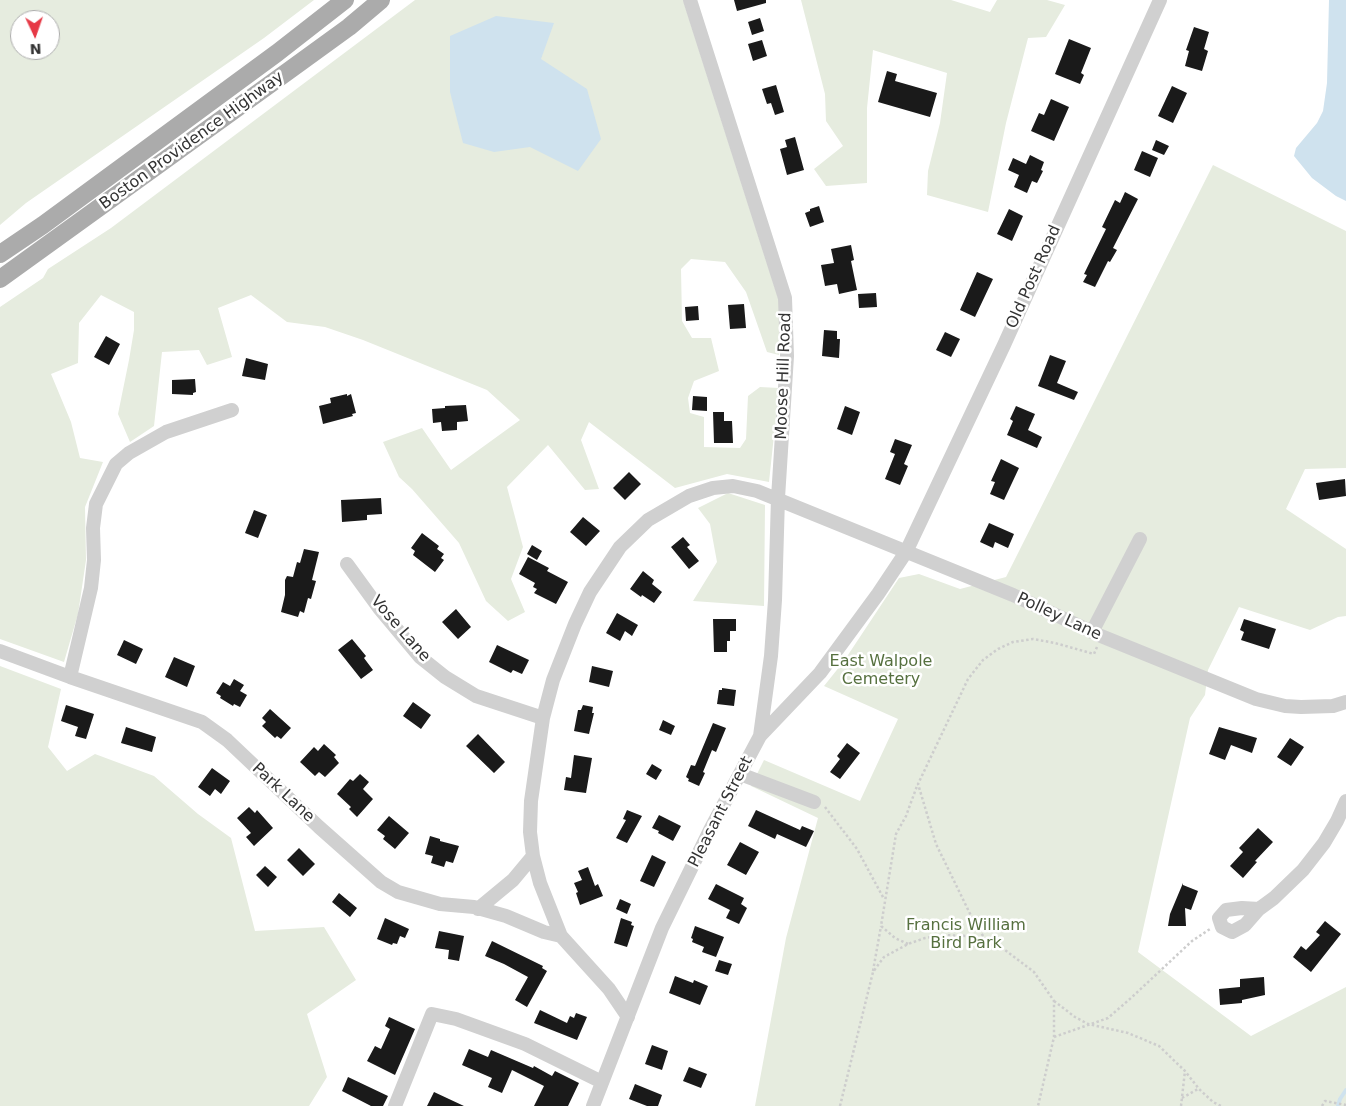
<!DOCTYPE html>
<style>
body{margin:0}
#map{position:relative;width:1346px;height:1106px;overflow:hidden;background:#fff;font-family:"DejaVu Sans",sans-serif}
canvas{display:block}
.north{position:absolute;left:10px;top:10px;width:50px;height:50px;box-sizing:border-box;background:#fff;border:1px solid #adadad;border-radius:50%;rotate:177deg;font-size:14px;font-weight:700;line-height:20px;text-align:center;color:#333}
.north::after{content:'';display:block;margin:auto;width:18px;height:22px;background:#e63946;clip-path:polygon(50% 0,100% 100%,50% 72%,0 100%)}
</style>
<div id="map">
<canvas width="1346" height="1106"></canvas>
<div class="north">N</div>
</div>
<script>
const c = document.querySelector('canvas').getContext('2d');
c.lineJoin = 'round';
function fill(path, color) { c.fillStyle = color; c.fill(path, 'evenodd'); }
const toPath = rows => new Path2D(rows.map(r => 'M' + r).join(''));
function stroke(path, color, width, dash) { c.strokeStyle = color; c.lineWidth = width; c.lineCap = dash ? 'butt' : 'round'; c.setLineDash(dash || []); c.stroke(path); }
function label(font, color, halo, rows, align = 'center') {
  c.font = font + ' "DejaVu Sans",sans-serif'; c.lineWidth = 5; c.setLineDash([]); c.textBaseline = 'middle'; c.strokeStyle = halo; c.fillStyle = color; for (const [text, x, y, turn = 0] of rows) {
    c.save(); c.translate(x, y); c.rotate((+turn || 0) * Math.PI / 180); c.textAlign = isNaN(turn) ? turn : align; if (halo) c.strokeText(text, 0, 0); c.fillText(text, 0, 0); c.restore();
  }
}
fill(toPath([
 [0,0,314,0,264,38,26,203,0,225],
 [20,20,50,20,50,50,20,50],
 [415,0,683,0,779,301,779,355,767,352,746,292,725,262,691,259,681,269,682,321,692,338,711,338,719,371,694,381,688,398,690,413,704,417,704,447,740,448,746,439,748,396,760,387,779,388,769,482,727,474,675,488,589,422,581,440,599,489,585,490,548,445,507,487,523,547,511,579,525,612,508,621,486,601,459,543,412,489,399,477,383,442,422,428,451,470,520,420,487,390,363,340,325,327,287,322,251,295,218,308,232,357,207,365,199,350,162,352,154,426,130,442,118,414,129,360,134,330,134,312,101,295,79,323,78,363,51,374,71,422,80,458,103,462,85,507,86,560,78,614,64,662,0,639,0,307,43,278,48,269,111,228],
 [801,0,951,0,990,12,997,0,1047,0,1065,5,1046,37,1028,38,1006,123,988,212,927,195,928,171,940,123,947,73,873,50,867,108,867,183,826,186,814,169,843,146,826,121,825,94],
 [1213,165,1346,231,1346,468,1305,469,1286,509,1346,549,1346,616,1338,617,1310,630,1239,607,1208,670,1205,695,1190,718,1138,952,1251,1036,1346,987,1346,1106,755,1106,786,938,818,818,751,786,764,760,860,801,898,719,824,686,844,661,899,578,919,574,960,589,1006,577],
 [728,493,765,505,764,606,693,601,717,562,710,524,698,508],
 [0,666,61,689,48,747,67,771,95,754,154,776,198,814,231,838,255,931,324,927,356,980,307,1014,327,1077,309,1106,0,1106]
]), '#e6ecdf');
fill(toPath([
 [1329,0,1346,0,1346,201,1336,196,1312,178,1294,156,1296,148,1317,123,1323,111,1327,83],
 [496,16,554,23,541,59,587,89,601,139,578,171,530,147,494,152,463,143,450,92,450,36]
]), '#cfe2ee');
stroke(toPath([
 [1338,1106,1340,1099,1346,1090]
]), '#cfe2ee', 4);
fill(toPath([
 [734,0,766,0,766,3,737,11],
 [760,18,764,31,752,35,748,22],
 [1194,27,1209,32,1204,49,1208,51,1202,71,1185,66,1189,51,1186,50],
 [1069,39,1091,48,1081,73,1084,75,1080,84,1055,74],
 [762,40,767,56,753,61,748,44],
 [887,71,897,74,895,81,937,93,930,117,878,102],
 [776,85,784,112,775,115,771,103,767,104,762,89],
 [1172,86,1187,93,1173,123,1158,116],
 [1051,99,1069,107,1054,141,1031,131,1039,113,1044,115],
 [795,137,804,170,787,175,780,149,787,147,785,140],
 [1156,140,1169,146,1164,155,1152,150],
 [1142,151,1158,158,1150,177,1134,170],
 [1030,155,1044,162,1041,170,1043,171,1037,183,1032,181,1027,193,1014,187,1019,175,1008,170,1013,158,1026,164],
 [1125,192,1138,199,1113,248,1117,250,1110,262,1108,261,1095,287,1083,282,1087,275,1084,274,1106,229,1102,227,1115,200,1120,203],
 [819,206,824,222,810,227,805,213,810,211,810,209],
 [1009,209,1023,216,1012,241,997,234],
 [851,245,854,260,851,261,857,290,839,294,837,284,825,286,821,265,834,263,831,249],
 [977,272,993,279,975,317,960,310],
 [876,293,877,307,859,308,858,294],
 [744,304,746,328,730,329,728,305],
 [698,306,699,320,686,321,685,307],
 [824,330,837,331,837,339,840,339,839,358,822,356],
 [945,332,960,339,951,357,936,350],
 [106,336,120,344,109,365,94,357],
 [1050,355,1066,361,1057,383,1078,392,1074,400,1038,386],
 [246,358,268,364,265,380,242,376],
 [195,379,196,392,193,393,193,395,172,394,172,380],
 [347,394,347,396,351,394,356,413,352,414,353,416,323,424,319,406,331,403,330,398],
 [693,396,707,397,707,411,692,410],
 [466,405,468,421,457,422,457,430,442,431,441,422,433,423,432,409,445,408,445,406],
 [845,406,860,412,852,435,837,429],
 [1016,406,1035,414,1028,430,1042,437,1037,448,1007,435,1013,421,1010,419],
 [713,412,724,412,724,421,732,421,733,443,714,443],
 [895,439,912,445,904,464,908,466,900,485,885,479,895,454,890,452],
 [1001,459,1019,468,1004,500,990,494,995,482,991,481],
 [629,472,641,484,625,500,613,488],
 [1345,479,1346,496,1319,500,1316,483],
 [381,498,382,514,367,515,367,520,342,522,341,500],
 [254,510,267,515,258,538,245,533],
 [583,517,600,531,586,546,570,532],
 [989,523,1014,534,1008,548,995,542,993,548,980,542],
 [422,533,439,546,437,549,444,554,441,558,444,560,435,572,413,555,415,551,411,548],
 [683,537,690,545,687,547,699,561,689,569,671,547],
 [532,545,542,551,537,560,527,554],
 [304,549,319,552,312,580,316,581,311,599,308,598,304,613,300,611,298,617,281,612,285,595,285,580,287,576,293,577,297,562,300,563],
 [528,557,549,568,547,571,568,582,556,604,534,593,537,589,533,587,535,583,519,574],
 [643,571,654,580,652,584,662,592,654,603,642,595,641,597,630,589],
 [456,609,471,627,458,639,442,622],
 [617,613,638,625,632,636,625,631,620,641,606,633],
 [713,619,736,619,736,631,730,631,730,641,727,641,727,652,714,652],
 [1244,619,1276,629,1269,649,1241,640,1244,632,1240,630],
 [352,639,366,656,364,658,373,670,361,679,338,650],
 [124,640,143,649,136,664,117,655],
 [497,645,529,660,522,674,513,670,511,673,489,662],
 [174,657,195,666,187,687,165,677],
 [592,666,613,671,609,687,589,682],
 [234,679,244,685,240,691,247,695,240,707,234,704,233,706,220,698,221,696,216,693,223,682,230,686],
 [722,688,736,690,734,706,717,704,719,690,722,690],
 [413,702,431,715,421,729,403,716],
 [66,705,94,714,86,739,75,736,78,727,61,721],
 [583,705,593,707,592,713,594,713,589,734,574,731,578,710,581,710],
 [270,709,291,728,281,739,277,736,275,738,262,726,266,722,262,718],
 [663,720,675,726,671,735,659,730],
 [713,723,726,728,716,752,712,750,703,772,705,773,699,786,688,781,689,779,686,777,691,765,695,766],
 [126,727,156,737,152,752,121,743],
 [1219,727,1257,738,1252,753,1231,745,1225,760,1209,754],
 [478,734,505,762,494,773,466,746],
 [1290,738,1304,747,1291,766,1277,757],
 [847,743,860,753,840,779,830,772,840,759,837,756],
 [324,744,336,755,334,757,339,763,325,777,319,772,315,776,300,762,314,747,318,751],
 [574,755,592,758,586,793,564,790,566,777,571,778],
 [652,764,662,770,656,780,646,774],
 [212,768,230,781,221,794,215,789,210,796,198,787],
 [360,774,369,782,363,789,373,799,357,817,349,809,351,807,337,794,350,779,353,781],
 [249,807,255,813,257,810,273,828,254,846,246,837,251,833,237,818],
 [627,810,642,816,627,843,616,838,626,820,623,819],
 [756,810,800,830,802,826,814,831,806,847,777,834,775,839,748,826],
 [659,815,681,826,673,841,658,833,659,831,652,828],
 [389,816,409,833,395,849,383,839,385,836,377,830],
 [1258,828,1273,842,1255,861,1257,862,1243,878,1230,866,1243,852,1239,848],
 [430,836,440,839,440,841,459,846,453,863,446,861,444,867,431,863,433,856,425,854],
 [740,842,759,852,746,875,727,865],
 [299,848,315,864,303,876,287,860],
 [652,855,666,862,654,887,640,881],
 [265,866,277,877,268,887,256,875],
 [588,867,595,886,598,884,603,896,580,905,576,893,578,892,574,883,582,880,578,871],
 [1183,883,1183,885,1198,891,1191,910,1185,908,1186,926,1168,926,1170,914],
 [716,884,744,898,741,904,747,908,739,924,726,918,730,910,708,899],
 [339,893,357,908,350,917,332,902],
 [620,899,631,904,627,914,616,909],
 [385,918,409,929,405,938,400,936,397,944,393,943,392,945,377,939],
 [621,918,632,922,631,925,634,926,627,947,614,943],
 [1325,921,1341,934,1311,972,1293,957,1301,946,1306,950,1320,935,1316,932],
 [695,926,724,937,716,957,702,952,704,947,692,942,693,939,691,938],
 [439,931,464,936,459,961,448,959,449,950,435,948],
 [492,941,543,966,542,968,547,971,527,1007,515,1000,528,977,504,964,485,956],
 [719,960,732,964,728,975,715,971],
 [675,976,693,983,694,980,708,986,700,1005,669,993],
 [1264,977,1265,995,1242,1000,1242,1003,1220,1005,1219,989,1240,987,1240,979],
 [540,1010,567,1023,570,1016,574,1018,576,1013,587,1017,577,1040,534,1023],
 [389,1017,415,1029,395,1075,367,1061,375,1046,381,1049,390,1029,385,1026],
 [652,1045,668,1051,662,1070,645,1064],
 [469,1049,488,1057,491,1050,533,1068,534,1066,552,1076,555,1071,579,1083,568,1106,534,1106,544,1086,512,1070,502,1093,488,1087,492,1078,462,1065],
 [689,1067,707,1074,701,1088,683,1081],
 [348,1077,388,1096,383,1106,371,1106,342,1091],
 [635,1084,662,1095,658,1106,647,1106,629,1099],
 [434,1092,464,1106,427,1106]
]), '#1a1a1a');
stroke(toPath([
 [825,807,857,849,884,899],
 [908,944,895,938,881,926,896,834,906,816,917,786],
 [989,944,976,926,936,844,918,784,968,679,983,660,998,649,1013,642,1033,639,1055,643,1094,654,1097,647],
 [873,971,881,926],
 [1054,1001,1075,1017,1088,1024,1128,1033,1159,1046,1185,1071,1199,1089,1213,1102,1221,1106],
 [1054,1037,1108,1018,1131,998,1192,941,1210,929],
 [1182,1098,1198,1089],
 [840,1106,873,972,884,957,908,944,925,938,944,935,967,936,1005,950,1034,972,1054,1001,1054,1037,1038,1106],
 [1181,1106,1185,1071],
 [1322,1106,1325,1101,1346,1105]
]), '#cdcdcd', 2.5, [2.5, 2.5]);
stroke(toPath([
 [690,0,785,298,787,356,778,498,775,600,771,656,760,736],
 [347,564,379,608,420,657,445,677,476,696,543,718],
 [1092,632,1140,539],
 [0,651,70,677,202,722,227,740,319,827,381,882,398,892,440,904,474,907,506,916,544,932,561,936],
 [70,677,91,588,94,560,93,528,96,504,116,464,129,453,166,432,232,410],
 [740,774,814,802],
 [478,909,513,880,533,856],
 [1259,909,1242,908,1226,910,1219,918,1222,927,1232,932,1245,925,1259,909,1274,898,1303,870,1324,843,1337,821,1346,801],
 [628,1017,609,989,561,936,540,883,533,856,530,832,531,801,543,718,553,680,575,624,590,592,620,547,648,520,689,496,713,488,733,486,757,491,1013,595,1101,636,1256,699,1285,706,1301,707,1333,706,1346,702],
 [395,1106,432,1014,456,1019,525,1044,602,1082],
 [593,1106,662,928,710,830,760,736,820,673,878,594,906,552,1004,345,1160,0]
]), '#d0d0d0', 14);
stroke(toPath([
 [0,254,43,225,277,53,345,0],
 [0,279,287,72,349,27,381,0]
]), '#ababab', 18);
label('16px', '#333', '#fff', [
 ["Boston Providence Highway",192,141,-36],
 ["Old Post Road",1034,277,-66],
 ["Moose Hill Road",784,376,-88],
 ["Polley Lane",1059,617,25],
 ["Vose Lane",400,629,49],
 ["Park Lane",283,793,43],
 ["Pleasant Street",721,812,-63]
]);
label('16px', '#56703f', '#fff', [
 ["East Walpole",881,662],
 ["Cemetery",881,680],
 ["Francis William",966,926],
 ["Bird Park",966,944]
]);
</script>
